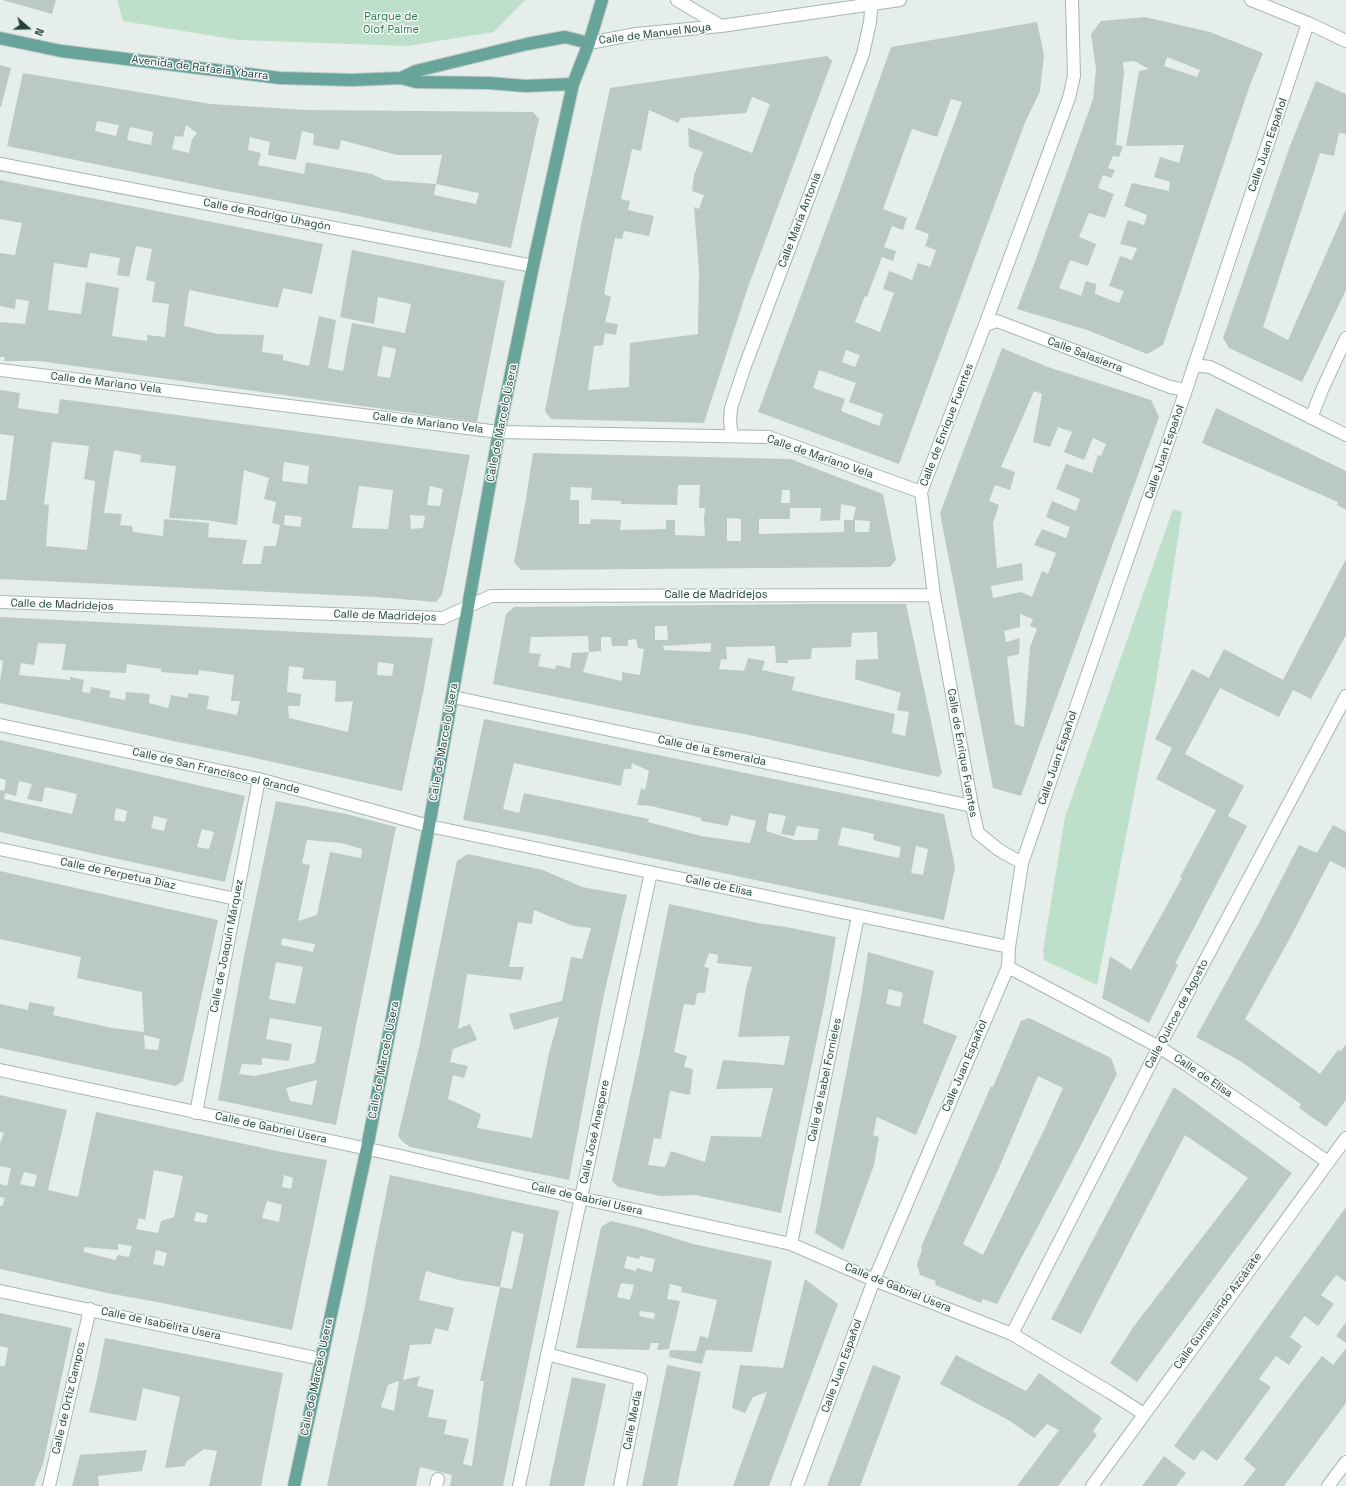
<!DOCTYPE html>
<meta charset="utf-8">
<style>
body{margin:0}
#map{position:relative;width:1346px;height:1486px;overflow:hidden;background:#e5eeeb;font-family:"Space Grotesk",sans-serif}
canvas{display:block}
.north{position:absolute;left:8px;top:8px;width:40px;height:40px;-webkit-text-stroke:3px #f6faf8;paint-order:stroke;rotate:110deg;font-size:11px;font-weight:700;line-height:16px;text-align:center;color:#23413c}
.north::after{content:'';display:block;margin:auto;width:14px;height:18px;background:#23413c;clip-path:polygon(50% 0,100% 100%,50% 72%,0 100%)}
</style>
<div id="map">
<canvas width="1346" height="1486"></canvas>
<div class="north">N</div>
</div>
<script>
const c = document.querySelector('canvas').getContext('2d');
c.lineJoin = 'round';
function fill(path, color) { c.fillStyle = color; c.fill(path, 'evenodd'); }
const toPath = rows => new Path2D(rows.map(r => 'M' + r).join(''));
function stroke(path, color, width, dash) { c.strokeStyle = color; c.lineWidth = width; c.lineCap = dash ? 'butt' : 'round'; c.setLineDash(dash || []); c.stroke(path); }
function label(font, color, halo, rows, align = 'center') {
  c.font = font + ' "Space Grotesk",sans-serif'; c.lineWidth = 3; c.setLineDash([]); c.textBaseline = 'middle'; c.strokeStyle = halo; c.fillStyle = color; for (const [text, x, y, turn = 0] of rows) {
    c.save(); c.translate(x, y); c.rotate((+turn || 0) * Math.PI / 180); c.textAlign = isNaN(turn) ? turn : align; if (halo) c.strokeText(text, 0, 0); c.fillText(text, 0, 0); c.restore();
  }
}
fill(toPath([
 [117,0,525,0,494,32,407,46,238,40,123,21],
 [1173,509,1182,512,1156,682,1097,985,1044,960,1043,951,1065,817]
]), '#bedfca');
fill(toPath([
 [3,0,56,0,52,14],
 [1145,17,1210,32,1263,53,1250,85,1163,345,1147,354,1087,330,1017,309,1036,259,1093,99,1096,69,1091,34,1101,21],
 [1167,57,1200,70,1197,77,1164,66],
 [1134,61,1149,69,1139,71,1126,146,1184,145,1179,163,1160,157,1154,177,1170,182,1169,191,1132,183,1124,206,1147,215,1144,225,1128,220,1120,244,1137,248,1132,260,1120,256,1109,286,1124,291,1119,303,1095,294,1096,284,1086,281,1081,296,1059,288,1070,260,1088,266,1096,244,1079,237,1089,213,1105,218,1114,194,1098,188,1103,175,1111,178,1115,170,1108,168,1113,156,1119,157,1123,146,1116,145,1124,73,1123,62],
 [1037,22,1044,55,1040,91,1024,125,899,464,758,412,839,193,891,47],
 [951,99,962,102,915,229,929,234,925,246,936,250,930,267,918,263,912,280,889,271,883,289,894,293,880,332,855,322,865,296,867,297,882,257,893,261,896,251,884,247,892,226,903,230,907,218,883,209,912,129,937,137],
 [846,350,860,355,855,367,842,362],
 [819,370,856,383,849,402,883,414,879,426,841,411,845,399,813,388],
 [827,56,832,61,748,287,704,423,551,419,545,411,580,230,610,88],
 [752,97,770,104,752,153,688,128,689,147,703,152,694,175,692,191,704,195,699,209,694,207,699,270,698,334,630,343,629,387,588,390,594,346,603,345,605,333,616,335,618,324,605,322,611,297,604,294,615,238,622,239,624,231,649,236,654,216,628,210,630,201,621,199,632,149,641,151,649,110,678,123,681,118,746,113],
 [0,65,11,68,1,107,0,107],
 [23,73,211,104,306,110,533,112,539,119,511,248,334,211,227,191,7,146],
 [97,121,119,125,116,136,95,131],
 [186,125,197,133,192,139,189,153,172,149,175,136,183,137],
 [130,127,153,132,151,145,127,140],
 [302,131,314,134,313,145,339,150,341,140,397,155,442,155,436,184,479,193,476,204,434,195,436,184,384,180,372,174,306,162,304,174,258,165,261,153,248,150,250,137,270,142,268,155,296,160],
 [1316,81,1346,94,1346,134,1339,133,1334,156,1320,153,1263,327,1288,340,1346,209,1346,290,1302,382,1229,348,1223,338,1290,146],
 [0,180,323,244,312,294,283,288,278,308,189,290,184,326,218,334,264,335,262,352,283,355,283,360,309,366,319,316,336,320,328,368,343,371,352,323,405,333,411,304,378,297,374,324,340,317,352,250,505,281,477,422,39,361,4,361,5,357,0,357,0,322,25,324,29,301,16,299,15,309,0,306,0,253,15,255,22,223,0,219],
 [136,246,152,249,146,280,155,282,152,302,169,304,165,337,147,335,147,341,112,336,119,288,86,282,81,314,48,310,54,263,87,268,90,253,120,258,117,275,129,277],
 [383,346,396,349,390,378,377,376],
 [1002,348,1048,367,1151,400,1159,417,1021,796,993,788,940,513],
 [1034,391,1042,394,1033,442,1050,447,1058,427,1072,432,1064,452,1084,460,1093,438,1106,444,1101,456,1098,455,1092,473,1066,464,1056,489,1080,499,1076,511,1052,501,1046,517,1070,527,1066,538,1042,529,1034,545,1056,553,1048,574,1042,571,1032,597,1021,592,993,598,991,586,1023,580,1022,563,997,568,993,523,999,505,989,501,995,485,1010,490,1015,472,1001,467],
 [1020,614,1033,619,1030,626,1037,629,1030,647,1024,727,1015,724,1007,657,1019,654,1020,638,1006,642,1004,631,1020,627],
 [0,390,20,393,18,408,58,414,60,399,470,455,442,595,436,602,376,597,0,579,0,500,6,500,14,436,0,434],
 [52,442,89,446,84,479,95,481,87,550,46,546,49,505,44,504],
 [114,450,141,455,140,462,176,466,169,518,205,520,237,525,244,470,269,478,264,499,276,502,272,523,280,525,276,546,264,546,261,564,242,564,247,540,208,537,209,523,164,519,163,536,133,532,132,526,120,525,122,514,104,513],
 [284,462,309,466,307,484,282,481],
 [359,486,393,490,388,529,352,528],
 [430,486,443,489,440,506,427,505],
 [285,515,302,517,300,527,284,525],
 [410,515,425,516,423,528,411,529],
 [1216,408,1346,471,1346,510,1337,505,1338,502,1202,443],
 [533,453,790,459,883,494,896,560,890,567,521,570,514,562,526,499],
 [678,485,700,485,699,508,705,508,704,519,705,536,675,535,675,520,666,520,666,529,620,530,621,520,591,519,590,524,579,524,579,500,570,500,571,487,592,488,591,500,621,501,621,504,677,505],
 [782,490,790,490,790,503,781,503],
 [841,504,856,507,853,520,844,520,844,532,759,534,759,519,790,519,790,508,821,508,820,521,840,520],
 [727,518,741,519,741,541,727,541],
 [855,520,870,521,869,532,855,532],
 [1346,559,1346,635,1311,699,1293,690,1279,717,1220,688,1185,754,1244,786,1228,816,1247,826,1175,964,1178,965,1149,1023,1102,998,1110,956,1131,970,1182,878,1180,877,1216,810,1156,779,1172,748,1155,739,1192,669,1209,678,1224,649,1283,680],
 [814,604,906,604,942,773,938,777,744,734,693,725,493,684,506,614,514,607],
 [655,626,667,626,668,640,655,640],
 [877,632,878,659,856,660,855,679,901,693,897,710,909,712,905,736,892,733,895,714,792,690,795,677,762,670,765,661,748,658,744,671,719,669,721,659,727,660,726,647,775,646,776,663,788,663,788,660,811,659,812,648,851,647,852,633],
 [588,636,589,652,601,651,601,637,611,637,612,646,628,646,628,640,636,639,638,648,644,649,640,675,622,672,622,681,583,672,589,652,572,653,570,668,556,665,555,669,538,666,541,654,529,653,531,637],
 [711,643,711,651,709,652,664,650,663,646],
 [0,617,342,634,433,638,423,693,402,791,228,752,178,742,0,703,0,682,3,661,0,660],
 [38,643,66,644,62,670,126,673,127,664,161,669,161,672,198,675,199,670,234,675,231,701,240,701,237,715,207,709,209,696,189,693,187,698,171,695,168,708,149,703,150,694,126,692,125,700,109,697,111,691,91,687,90,693,82,692,84,680,70,677,70,680,19,675,21,663,34,665],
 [378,662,394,664,392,676,377,675],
 [289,666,304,668,302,679,336,681,335,702,353,701,348,732,289,718,288,706,300,706,301,694,287,692],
 [484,719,944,814,955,867,944,920,548,836,463,820],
 [514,763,621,786,624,769,631,769,632,763,649,771,645,790,641,788,637,805,651,806,701,818,701,821,728,826,731,815,756,821,750,843,701,836,648,822,649,819,524,793,519,813,503,809],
 [769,813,786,816,781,834,794,836,797,826,819,829,817,840,795,840,766,831],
 [842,827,874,834,873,840,901,847,899,858,838,845],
 [916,846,928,849,923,875,911,873],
 [0,740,245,796,225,882,104,856,0,832,0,790,4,791,6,780,0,778],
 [19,781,32,784,27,799,42,802,45,787,77,794,72,814,4,799,5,793,16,796],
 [116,808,127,811,125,822,114,820],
 [154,816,167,819,164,831,151,828],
 [202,829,214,832,209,849,197,847],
 [276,801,346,814,396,827,336,1125,218,1100,244,956],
 [307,840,341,843,362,849,361,858,330,852,317,915,298,921,310,865,302,863],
 [282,938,315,944,313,952,281,945],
 [276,962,303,967,295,1004,269,999],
 [270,1018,322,1027,315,1063,254,1076,239,1074,242,1064,262,1065,262,1058,289,1061,292,1044,266,1039],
 [317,1080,312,1105,290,1101,286,1088],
 [1333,825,1346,832,1346,869,1330,861,1290,938,1245,1019,1320,1074,1338,1050,1341,1051,1346,1044,1346,1100,1326,1127,1299,1108,1301,1104,1240,1061,1196,1037,1260,921,1299,845,1317,853],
 [468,854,543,870,582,887,627,895,603,999,569,1180,410,1147,403,1142,398,1136,420,1043,457,861],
 [534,910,573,926,591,928,582,959,571,957,562,1001,509,1014,514,1030,559,1017,549,1053,532,1138,477,1128,481,1114,448,1099,453,1075,464,1078,468,1066,450,1062,453,1049,477,1040,470,1024,458,1029,467,974,521,980,524,967,509,967,518,922,532,924],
 [0,871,218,920,183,1081,176,1086,0,1048,0,1004,28,1010,29,1002,55,1007,53,1015,112,1028,144,1032,142,992,77,978,81,957,0,939],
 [144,1035,160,1039,158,1050,145,1049],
 [669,904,758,923,786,927,836,937,826,996,781,1213,696,1195,660,1196,618,1187,612,1181,639,1056],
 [709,953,718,955,717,963,752,967,746,988,738,1037,790,1036,784,1065,723,1060,716,1089,773,1088,761,1137,711,1136,705,1162,671,1151,665,1167,648,1165,654,1138,661,1139,670,1091,690,1095,693,1069,684,1067,687,1056,674,1052,684,1004,695,1005,697,993,705,993,709,968,704,967],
 [868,952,934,971,923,1023,957,1036,916,1135,877,1117,873,1135,879,1137,874,1165,843,1250,815,1233,862,992],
 [889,989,903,993,900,1007,886,1004],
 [1029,1018,1111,1058,1117,1074,1081,1145,997,1304,983,1299,981,1303,935,1285,936,1281,920,1275,917,1264,922,1250,921,1247,991,1086,993,1087,1021,1021],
 [1038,1076,1063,1088,1046,1126,983,1255,963,1244,999,1168],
 [1174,1087,1292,1173,1137,1382,1110,1363,1134,1326,1248,1178,1185,1135,1081,1334,1051,1319],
 [0,1095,67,1110,48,1190,61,1193,78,1197,96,1112,277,1151,327,1160,292,1330,157,1302,107,1293,0,1269,0,1206,2,1206,5,1198,0,1197,0,1184,7,1186,11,1168,0,1166,0,1143,4,1133,0,1132],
 [154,1170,183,1176,174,1217,161,1221,158,1233,136,1229,139,1218,145,1220],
 [24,1172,37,1175,34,1187,20,1184],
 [284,1175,293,1178,291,1189,282,1187],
 [267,1201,282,1205,279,1222,262,1218],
 [196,1212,208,1215,206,1223,194,1221],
 [118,1244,132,1246,129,1257,118,1255,115,1260,84,1252,84,1247,118,1250],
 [156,1250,167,1253,164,1266,153,1264],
 [390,1175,559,1211,503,1486,450,1486,452,1475,420,1467,416,1486,327,1486,366,1301,373,1259],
 [512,1231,524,1234,512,1289,500,1287,480,1381,484,1381,472,1466,463,1464,469,1439,444,1434,447,1420,428,1417,434,1390,417,1386,420,1376,403,1380,410,1345,431,1344,435,1328,448,1331,454,1308,419,1300,426,1271,459,1280,500,1287],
 [399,1381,394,1411,381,1407,388,1385],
 [1346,1207,1346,1282,1336,1275,1321,1295,1334,1304,1318,1326,1305,1316,1301,1321,1290,1337,1302,1346,1289,1365,1276,1356,1270,1364,1259,1379,1271,1387,1217,1461,1202,1450,1194,1461,1174,1446],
 [611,1221,645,1229,693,1244,772,1261,752,1352,706,1350,702,1364,669,1357,670,1350,696,1351,700,1336,708,1338,717,1300,681,1292,682,1287,670,1284,667,1299,680,1301,669,1349,657,1350,659,1343,651,1343,649,1350,576,1348,601,1227],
 [627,1256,639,1259,640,1256,655,1259,652,1272,637,1268,636,1271,624,1268],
 [621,1283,634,1285,630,1300,617,1297],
 [640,1311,655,1313,654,1319,639,1316],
 [805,1279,838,1304,769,1486,733,1486,767,1392,753,1397,745,1413,732,1408,740,1365,783,1368],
 [0,1313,72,1328,43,1464,34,1486,0,1486,0,1366,5,1366,8,1348,0,1346],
 [1346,1322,1346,1343,1336,1336],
 [105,1338,283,1373,261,1486,209,1486,217,1451,204,1449,186,1462,185,1466,165,1468,180,1397,143,1388,136,1421,89,1412,97,1379],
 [1346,1348,1346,1403,1284,1486,1243,1486,1256,1469,1244,1459,1300,1384,1322,1356,1333,1365],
 [956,1355,1026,1391,1039,1373,1102,1418,1093,1431,1097,1435,1058,1486,1017,1486,1059,1430,1047,1424,1034,1438,1010,1421,940,1384],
 [667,1365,701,1372,677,1486,642,1486],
 [873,1365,901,1376,860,1486,827,1486],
 [572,1377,606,1384,584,1486,549,1486],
 [147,1450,142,1471,98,1476,99,1486,72,1486,80,1455],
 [1164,1456,1186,1473,1176,1486,1142,1486]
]), '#bac9c4');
const minor = toPath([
 [677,0,721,26],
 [1251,0,1308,23,1346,41],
 [589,43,636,34,721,26,900,0],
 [0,164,533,266],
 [985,325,997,321,1170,387,1186,390],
 [1194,365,1210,367,1346,435],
 [0,370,499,432,769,437,921,492],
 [1311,418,1322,390,1346,338],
 [732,436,730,422,731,408,745,366,863,54,870,22,872,0],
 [0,602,443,618,491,596,934,595],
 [453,697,972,806],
 [0,725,259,779,429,826,1009,947],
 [0,849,236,899],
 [1022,863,999,850,978,833,972,806,934,595,921,492,985,325,1069,98,1074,76,1072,0],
 [1008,967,1159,1047,1190,1067,1328,1162],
 [0,1070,396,1155,580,1198,791,1244,874,1280,1012,1334,1111,1393,1144,1414],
 [196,1113,259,779],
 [791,1244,858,916],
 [0,1291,321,1359],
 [1012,1334,1159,1047,1346,696],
 [547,1354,641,1379,620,1486],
 [49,1486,90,1309],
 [436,1486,438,1479],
 [519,1486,651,872],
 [797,1486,874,1280,1008,967,1009,947,1022,863,1186,390,1308,23],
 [1092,1486,1346,1138],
 [1328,1486,1346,1462]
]);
const major = toPath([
 [0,38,61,51,280,78,352,80,401,78,416,82,489,83,525,86,573,84],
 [401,78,416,71,527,44,565,37,589,43],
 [294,1486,367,1148,429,826,499,432,533,266,573,84,589,43,602,0]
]);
stroke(minor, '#a7b7b3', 14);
stroke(major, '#c1cac8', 14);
stroke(minor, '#fff', 12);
stroke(major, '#69a49b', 12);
label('11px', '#2d7851', '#f6faf8', [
 ["Parque de",391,17],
 ["Olof Palme",391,30]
]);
label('11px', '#23413c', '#f6faf8', [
 ["Calle de Manuel Noya",655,34,-7],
 ["Avenida de Rafaela Ybarra",200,68,7],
 ["Calle Juan Español",1268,145,-71],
 ["Calle de Rodrigo Uhagón",267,215,11],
 ["Calle María Antonia",800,220,-69],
 ["Calle Salasierra",1085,355,21],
 ["Calle de Mariano Vela",106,383,7],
 ["Calle de Mariano Vela",428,423,7],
 ["Calle de Marcelo Usera",502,423,-79],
 ["Calle de Enrique Fuentes",947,425,-69],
 ["Calle Juan Español",1165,452,-71],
 ["Calle de Mariano Vela",820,457,19],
 ["Calle de Madridejos",716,595],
 ["Calle de Madridejos",62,605,2],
 ["Calle de Madridejos",385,616,2],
 ["Calle de Marcelo Usera",444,742,-80],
 ["Calle de la Esmeralda",712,751,12],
 ["Calle de Enrique Fuentes",962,753,80],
 ["Calle Juan Español",1058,758,-71],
 ["Calle de San Francisco el Grande",216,771,13],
 ["Calle de Perpetua Díaz",118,874,12],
 ["Calle de Elisa",719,886,12],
 ["Calle de Joaquín Márquez",227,946,-79],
 ["Calle Quince de Agosto",1177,1014,-62],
 ["Calle de Marcelo Usera",384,1060,-79],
 ["Calle Juan Español",965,1066,-67],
 ["Calle de Elisa",1203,1076,34],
 ["Calle de Isabel Fornieles",825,1080,-78],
 ["Calle de Gabriel Usera",271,1128,12],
 ["Calle José Anespere",595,1132,-78],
 ["Calle de Gabriel Usera",587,1199,13],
 ["Calle de Gabriel Usera",898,1288,22],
 ["Calle Gumersindo Azcárate",1218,1311,-54],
 ["Calle de Isabelita Usera",161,1324,12],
 ["Calle Juan Español",842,1366,-70],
 ["Calle de Marcelo Usera",317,1377,-78],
 ["Calle de Ortiz Campos",69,1398,-77],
 ["Calle Media",633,1420,-79]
]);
</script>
